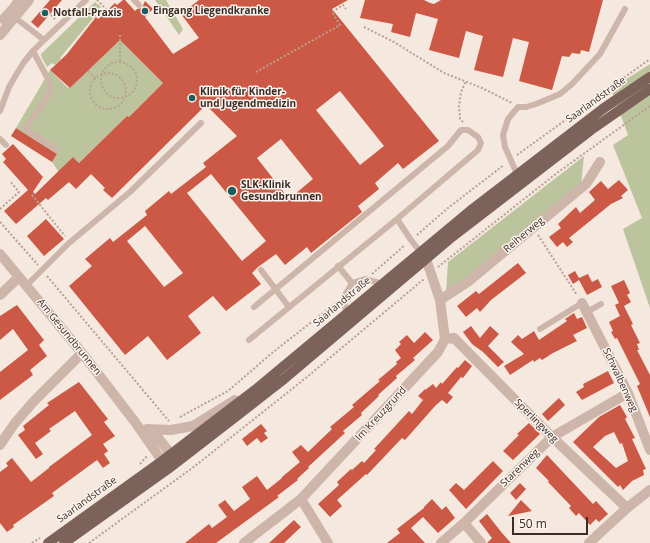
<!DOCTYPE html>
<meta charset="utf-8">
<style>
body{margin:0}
#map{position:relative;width:650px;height:543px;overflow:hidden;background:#f4e8df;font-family:"Open Sans",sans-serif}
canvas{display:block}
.scale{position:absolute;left:512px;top:517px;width:76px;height:18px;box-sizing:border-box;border:2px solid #3a2d29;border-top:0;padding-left:5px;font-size:12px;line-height:14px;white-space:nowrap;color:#3a2d29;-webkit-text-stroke:3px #fbf3ec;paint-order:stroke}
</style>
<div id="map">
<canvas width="650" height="543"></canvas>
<div class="scale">50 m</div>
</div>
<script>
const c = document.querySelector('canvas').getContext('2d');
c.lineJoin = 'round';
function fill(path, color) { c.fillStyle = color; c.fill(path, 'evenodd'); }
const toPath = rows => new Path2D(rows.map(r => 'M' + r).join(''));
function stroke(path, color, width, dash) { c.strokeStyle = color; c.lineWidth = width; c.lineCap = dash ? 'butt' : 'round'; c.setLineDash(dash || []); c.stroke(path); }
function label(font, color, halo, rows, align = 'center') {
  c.font = font + ' "Open Sans",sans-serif'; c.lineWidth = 3; c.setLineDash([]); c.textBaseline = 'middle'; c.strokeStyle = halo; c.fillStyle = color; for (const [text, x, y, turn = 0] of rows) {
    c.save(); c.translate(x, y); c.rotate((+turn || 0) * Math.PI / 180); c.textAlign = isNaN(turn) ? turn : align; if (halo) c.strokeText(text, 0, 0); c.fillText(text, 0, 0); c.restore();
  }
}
fill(toPath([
 [155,0,166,0,183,29,179,35],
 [95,2,101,7,99,9,101,12,97,13,95,18,94,17,60,58,61,59,55,65,52,63,47,67,41,56,41,54],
 [120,35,125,45,161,81,165,81,129,117,127,116,79,163,73,157,59,172,52,162,57,154,16,128,50,70,67,87,70,88,118,42],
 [650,64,650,308,623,229,642,218,613,145,628,135,611,89],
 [584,156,581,185,468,279,446,292,448,262]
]), '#bbc49d');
fill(toPath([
 [50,0,62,0,38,28,31,22],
 [123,0,125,0,135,11,137,9,142,8,145,1,153,9,145,17,173,54,199,38,181,14,199,0,348,0,332,9,439,141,403,169,398,163,375,183,379,189,358,206,362,212,311,253,307,247,285,265,276,254,258,267,252,273,261,284,226,311,213,296,188,316,201,333,167,360,148,336,125,355,69,286,92,266,85,259,110,238,113,242,147,215,145,211,169,191,171,194,206,167,203,163,237,136,206,105,112,198,103,190,105,188,91,174,76,189,69,182,48,200,46,198,16,224,4,211,28,190,3,162,6,159,2,154,13,144,43,177,33,192,35,194,73,157,79,163,127,116,129,117,163,83,120,40,70,88,50,70,67,54,96,17,98,19,115,3,117,5],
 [340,91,384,146,360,165,316,110],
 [281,139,313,179,289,199,257,158],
 [211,174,266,241,242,261,187,193],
 [145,226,183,273,164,287,127,241],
 [365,0,424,0,430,3,434,4,441,0,603,0,589,52,581,50,580,54,572,53,569,57,562,56,552,90,519,81,529,42,513,38,503,77,474,70,483,36,466,31,459,58,429,50,438,19,416,13,410,37,391,32,393,24,360,18],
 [16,128,57,154,52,162,11,136],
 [619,180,628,190,621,196,623,198,611,204,569,238,573,242,567,247,563,242,557,247,549,237,561,228,558,224,576,207,580,213,595,200,589,192,601,181,608,189],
 [46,219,64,239,44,256,27,236],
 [518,263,526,273,491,300,480,312,477,308,466,317,457,306,476,291,479,294],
 [575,271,579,278,588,274,592,282,598,279,602,287,587,295,579,280,573,284,568,275],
 [624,280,630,293,627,295,631,302,624,306,633,324,631,325,640,343,637,344,639,350,637,350,650,375,650,417,637,386,640,384,617,338,615,339,611,332,613,331,609,322,620,316,615,305,619,303,611,286],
 [17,305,44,340,39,345,47,356,30,370,33,375,0,400,0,372,28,350,13,329,0,340,0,316],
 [574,313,577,319,582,317,587,328,573,335,577,341,553,353,542,360,540,358,534,362,533,360,510,375,504,366,524,354,511,342,518,335,522,339,534,331,539,340,567,321,565,319],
 [471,326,480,338,490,326,499,334,488,346,504,362,498,367,483,352,472,344,463,332],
 [425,332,433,340,413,358,415,360,396,376,397,378,378,395,379,396,361,413,362,415,343,431,345,433,308,467,309,468,297,479,298,480,277,496,279,497,216,543,185,543,209,524,212,528,227,517,218,505,225,500,234,511,250,499,242,487,257,476,267,490,282,478,282,477,300,462,292,452,301,445,308,452,332,429,330,427,354,407,352,405,380,381,378,380,397,364,396,362,401,358,395,350,401,344,399,342,407,335,414,343],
 [465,360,472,366,463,378,461,377,448,393,453,397,447,404,442,400,436,405,405,440,402,438,367,475,366,474,337,500,342,506,330,517,318,504,339,485,337,482,351,469,352,470,362,461,364,463,376,450,374,449,409,411,412,414,423,400,418,396,425,389,425,390,433,384,436,388,441,382,442,384,457,367,458,368],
 [608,371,614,383,582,400,576,392,584,387,583,384],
 [79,382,108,419,104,422,115,436,103,444,108,451,104,454,110,463,103,468,97,460,52,493,54,496,13,525,14,527,7,532,0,523,0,472,8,466,6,463,12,458,31,482,49,468,49,467,92,435,75,411,49,429,51,431,35,443,43,454,36,459,18,435,25,430,23,426,49,405,47,403],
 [559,398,565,405,548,421,542,414],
 [620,405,627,417,625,419,635,438,632,439,646,469,643,470,644,475,632,481,623,490,620,485,618,487,573,442,599,417],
 [614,432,620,444,622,443,628,461,616,468,593,447,605,436],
 [529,423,540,434,513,460,503,451,519,435,517,434],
 [261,424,267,431,264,433,268,438,261,443,257,438,247,446,242,439],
 [547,455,593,504,596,501,608,514,599,522,596,519,590,525,579,513,576,516,569,508,571,506,548,482,549,481,536,468],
 [493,461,503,471,466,509,449,490,456,483,464,490],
 [520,483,526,489,516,500,510,493],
 [432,499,442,510,446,506,455,518,438,533,423,517,411,528,425,543,387,543,400,533,397,529,424,508,424,507],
 [521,500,532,511,508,516],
 [487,514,502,533,511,543,487,543,492,538,479,521],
 [294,520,301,527,284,543,269,543]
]), '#cc5945');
stroke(toPath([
 [97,0,108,11],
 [51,15,55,19],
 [364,27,394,42,444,73,482,88,512,103],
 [120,35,120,62],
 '101 80a18 18 0 1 1 36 0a18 18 0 1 1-36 0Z',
 [88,71,95,78],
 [256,72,340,25,332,12,343,5,346,9],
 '90 91a18 18 0 1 1 36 0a18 18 0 1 1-36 0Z',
 [463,122,460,119,459,106,461,92,466,81],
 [517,155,650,59],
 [32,195,65,236],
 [0,209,19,192,10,181],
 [0,222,38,265],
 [417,235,448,208,504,165],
 [538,235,577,295],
 [438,267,557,173,650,106],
 [372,274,405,245],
 [47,276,169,421],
 [180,417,228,391,272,353,337,302],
 [140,464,147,456],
 [32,543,40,538],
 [89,543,195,466,307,377,424,279]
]), '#b9a093', 2, [2, 2]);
stroke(toPath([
 [134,0,139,5],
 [13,16,44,40,86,0],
 [0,20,10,9],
 [44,40,33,51,48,79,50,86,50,91,48,96,25,129,56,149],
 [0,111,9,87,16,75,24,62,33,51],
 [0,139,6,145],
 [517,174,505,147,503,135,508,119,518,107,526,107,536,104,560,94,572,84,600,54,625,9],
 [397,219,411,240,421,253],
 [338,266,352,283],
 [261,270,289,307],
 [27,285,69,243,130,192,201,123],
 [587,312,601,304],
 [346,314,344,297,352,283,365,279,383,284],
 [540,329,582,303],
 [249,340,397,219,478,150,481,143,478,137,468,130,461,130,448,146,254,307]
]), '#cdb6a9', 6);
stroke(toPath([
 [6,22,13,9,19,0],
 [0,35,29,0],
 [0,254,82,353,135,422,167,468],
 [0,295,19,277],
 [440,300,469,281,586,184,600,162],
 [582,303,628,393,650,450],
 [445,339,454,338,552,437,627,508],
 [147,429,171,430,193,426,235,400],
 [147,429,154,433,167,449,169,455,170,462],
 [0,445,15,423,34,401,82,353],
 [301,499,328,543],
 [464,523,481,543],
 [244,543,301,499,438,352,445,339,440,300,426,259,422,253],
 [441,543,464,523,552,437,628,393],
 [589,543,627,508,650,490]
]), '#cdb6a9', 10);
stroke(toPath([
 [48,543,162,461,255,390,470,211,604,108,650,77],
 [64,543,168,469,234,418,284,379,452,237,591,130,650,89]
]), '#7d625a', 10);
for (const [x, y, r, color] of [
 [145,11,4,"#1c5e5d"],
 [45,13,4,"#1c5e5d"],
 [192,98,4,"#1c5e5d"],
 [232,191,5,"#1c5e5d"]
]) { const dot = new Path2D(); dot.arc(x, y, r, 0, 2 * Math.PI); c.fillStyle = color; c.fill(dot); stroke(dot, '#fbf3ec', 1.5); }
label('bold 10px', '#3a2d29', '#fbf3ec', [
 ["Eingang Liegendkranke",153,11],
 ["Notfall-Praxis",53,13],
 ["Klinik für Kinder-",200,92],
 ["und Jugendmedizin",200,104],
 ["SLK-Klinik",241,185],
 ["Gesundbrunnen",241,197]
], 'left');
label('10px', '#3a2d29', '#fbf3ec', [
 ["Saarlandstraße",596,100,-36],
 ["Reiherweg",524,235,-40],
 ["Saarlandstraße",342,302,-40],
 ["Am Gesundbrunnen",69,337,51],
 ["Schwalbenweg",620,380,65],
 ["Im Kreuzgrund",381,414,-47],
 ["Sperlingweg",536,421,45],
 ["Starenweg",520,468,-44],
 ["Saarlandstraße",87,500,-36]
]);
</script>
